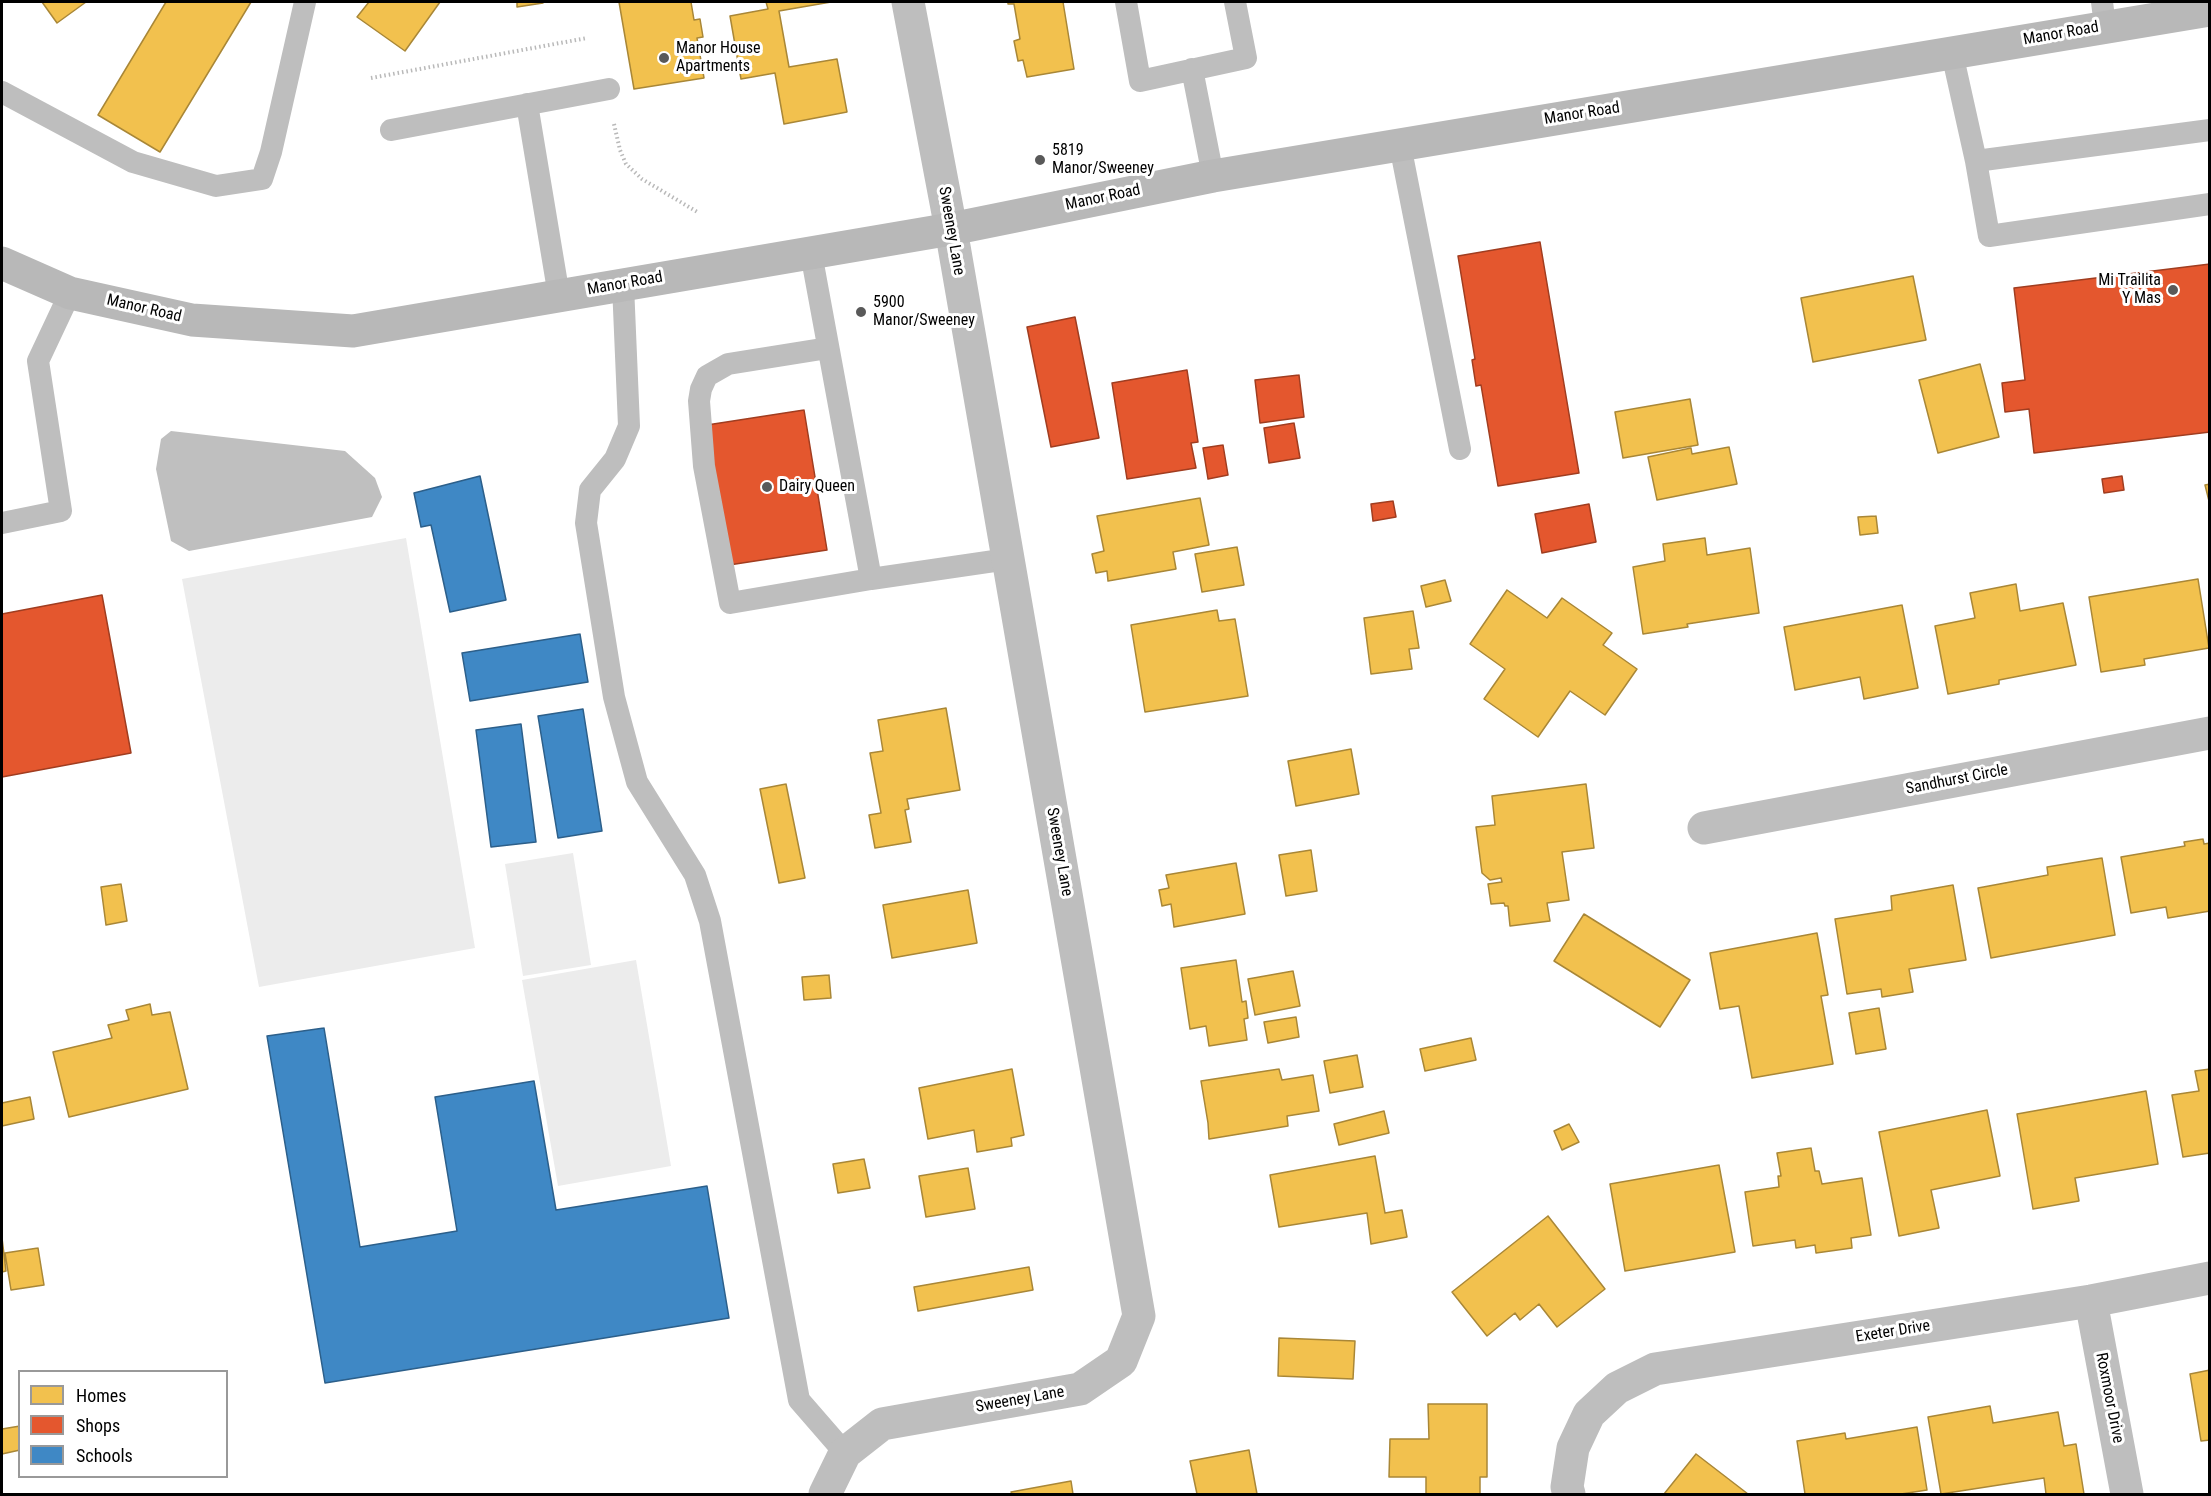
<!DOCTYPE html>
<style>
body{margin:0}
#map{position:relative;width:2211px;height:1496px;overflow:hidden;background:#fff;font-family:"Roboto Condensed",sans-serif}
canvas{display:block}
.frame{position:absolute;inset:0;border:3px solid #000;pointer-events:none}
.legend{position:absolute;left:18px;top:1370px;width:210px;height:108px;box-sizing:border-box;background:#fff;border:2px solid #999;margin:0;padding:8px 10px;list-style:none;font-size:18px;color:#000}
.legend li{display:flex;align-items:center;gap:12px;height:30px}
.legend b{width:30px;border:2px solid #999}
</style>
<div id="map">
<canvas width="2211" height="1496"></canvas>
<div class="frame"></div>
<ul class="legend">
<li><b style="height:16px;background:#f2c14e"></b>Homes</li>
<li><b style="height:16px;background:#e4572e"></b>Shops</li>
<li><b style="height:16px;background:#3f88c5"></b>Schools</li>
</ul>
</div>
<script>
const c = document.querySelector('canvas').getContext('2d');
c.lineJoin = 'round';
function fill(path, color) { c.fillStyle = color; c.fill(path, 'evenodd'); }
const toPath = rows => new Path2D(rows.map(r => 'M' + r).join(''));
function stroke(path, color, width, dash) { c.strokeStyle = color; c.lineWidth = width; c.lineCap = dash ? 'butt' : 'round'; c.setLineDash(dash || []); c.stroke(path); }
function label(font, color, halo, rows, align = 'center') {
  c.font = font + ' "Roboto Condensed",sans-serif'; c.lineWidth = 6; c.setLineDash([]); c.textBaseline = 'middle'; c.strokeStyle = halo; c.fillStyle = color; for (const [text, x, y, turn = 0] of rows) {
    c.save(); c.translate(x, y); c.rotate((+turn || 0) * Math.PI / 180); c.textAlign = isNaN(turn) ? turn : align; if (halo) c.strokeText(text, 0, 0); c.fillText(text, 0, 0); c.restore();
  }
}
fill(toPath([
 [406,538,475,948,259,987,182,579],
 [573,853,591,965,523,976,505,864],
 [636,960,671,1166,558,1186,522,980]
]), '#ececec');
fill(toPath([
 [171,431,345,451,375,478,382,497,372,517,189,551,171,541,156,469,161,439]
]), '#bfbfbf');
const homes = toPath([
 [42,2,86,2,57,23,42,2],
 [166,2,251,2,160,152,98,115,166,2],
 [369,2,440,2,405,51,357,17,369,2],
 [517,2,543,2,543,3,517,7,517,2],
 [619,2,691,2,694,20,700,19,703,37,697,38,704,78,634,89,619,2],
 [766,2,831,2,779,11,789,67,837,59,847,112,784,124,775,73,741,79,730,16,768,9,766,2],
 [1008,2,1063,2,1074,69,1027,77,1023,60,1018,61,1014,41,1020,39,1014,4,1008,4,1008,2],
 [1913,276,1926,340,1813,362,1801,298,1913,276],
 [1980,364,1999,437,1938,453,1919,380,1980,364],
 [1690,399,1698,445,1623,458,1615,412,1690,399],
 [1729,447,1737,484,1657,500,1648,457,1691,448,1692,454,1729,447],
 [2210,484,2210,505,2205,485,2210,484],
 [1200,498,1209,545,1173,552,1176,569,1108,581,1107,571,1096,573,1092,554,1104,551,1097,516,1200,498],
 [1876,516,1878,533,1860,535,1858,517,1876,516],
 [1705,538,1707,555,1750,548,1759,613,1687,624,1688,627,1643,634,1633,567,1665,561,1663,544,1705,538],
 [1237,547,1244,585,1202,592,1195,554,1237,547],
 [2198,579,2209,648,2144,659,2145,665,2101,672,2089,597,2198,579],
 [1445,580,1451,601,1426,607,1421,586,1445,580],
 [2016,584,2020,611,2063,603,2076,665,1999,680,1999,684,1948,694,1935,626,1975,618,1970,593,2016,584],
 [1507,590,1547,618,1562,598,1612,633,1603,645,1637,669,1605,715,1570,691,1538,737,1484,699,1505,669,1470,644,1507,590],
 [1902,605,1918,688,1864,699,1860,677,1795,690,1784,627,1902,605],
 [1217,610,1219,621,1235,619,1248,696,1145,712,1131,625,1217,610],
 [1413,611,1419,648,1409,649,1412,669,1371,674,1364,618,1413,611],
 [946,708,960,790,907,799,909,809,905,810,911,842,875,848,869,815,881,813,870,753,883,751,878,720,946,708],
 [1351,749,1359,794,1296,806,1288,761,1351,749],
 [786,784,805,878,779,883,760,789,786,784],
 [1586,784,1594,848,1562,852,1569,900,1547,903,1550,921,1510,926,1508,906,1505,906,1504,903,1491,904,1488,884,1502,882,1501,878,1490,880,1482,873,1476,827,1495,825,1492,796,1586,784],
 [2203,839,2204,844,2210,843,2210,911,2168,918,2166,907,2131,913,2121,857,2185,846,2184,842,2203,839],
 [1311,850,1317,891,1286,896,1279,855,1311,850],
 [2102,858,2115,935,1991,958,1978,888,2048,875,2047,867,2102,858],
 [1236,863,1245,914,1174,927,1171,904,1162,906,1159,890,1169,888,1166,875,1236,863],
 [121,884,127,921,106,925,101,887,121,884],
 [1953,885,1966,960,1909,969,1913,992,1882,997,1881,989,1847,994,1835,919,1892,910,1891,896,1953,885],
 [968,890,977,943,892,958,883,905,968,890],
 [1584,914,1690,980,1660,1027,1554,961,1584,914],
 [1817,933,1828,995,1821,996,1833,1064,1752,1078,1739,1006,1720,1009,1710,953,1817,933],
 [1236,960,1242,1002,1246,1001,1248,1018,1244,1019,1247,1040,1209,1046,1206,1026,1190,1029,1181,968,1236,960],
 [1293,971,1300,1006,1255,1015,1248,979,1293,971],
 [829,975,831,998,804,1000,802,977,829,975],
 [150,1004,152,1015,170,1012,188,1089,69,1117,53,1052,112,1038,108,1025,129,1020,126,1010,150,1004],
 [1879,1008,1886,1049,1856,1054,1849,1013,1879,1008],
 [1296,1017,1299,1037,1268,1043,1264,1022,1296,1017],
 [1471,1038,1476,1060,1425,1071,1420,1049,1471,1038],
 [1357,1055,1363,1087,1330,1093,1324,1061,1357,1055],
 [1012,1069,1024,1135,1011,1138,1012,1146,977,1152,974,1130,928,1139,919,1088,1012,1069],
 [1279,1069,1282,1080,1313,1075,1319,1111,1287,1116,1288,1126,1209,1139,1208,1123,1201,1081,1279,1069],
 [2210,1069,2210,1153,2183,1157,2172,1095,2199,1091,2195,1071,2210,1069],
 [2146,1091,2158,1164,2075,1178,2079,1201,2033,1209,2017,1114,2146,1091],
 [30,1097,34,1119,2,1126,2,1103,30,1097],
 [1987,1110,2000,1176,1931,1190,1939,1228,1899,1236,1879,1132,1987,1110],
 [1384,1111,1389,1133,1339,1145,1334,1124,1384,1111],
 [1569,1124,1579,1142,1562,1150,1554,1131,1569,1124],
 [1811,1148,1815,1171,1819,1171,1822,1184,1862,1178,1871,1235,1851,1238,1852,1248,1816,1253,1815,1245,1796,1248,1795,1240,1753,1246,1745,1192,1779,1187,1778,1176,1781,1176,1777,1153,1811,1148],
 [1375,1156,1385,1213,1402,1210,1407,1237,1371,1244,1367,1213,1279,1227,1270,1175,1375,1156],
 [864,1159,870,1188,838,1193,833,1164,864,1159],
 [1719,1165,1735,1252,1625,1271,1610,1184,1719,1165],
 [968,1168,975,1209,926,1217,919,1176,968,1168],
 [1548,1216,1605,1289,1557,1327,1539,1304,1520,1320,1515,1313,1487,1336,1452,1292,1548,1216],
 [2,1238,6,1271,2,1272,2,1238],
 [38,1248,44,1285,11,1290,5,1253,38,1248],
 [1029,1267,1033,1290,918,1311,914,1287,1029,1267],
 [1279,1338,1355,1341,1353,1379,1278,1376,1279,1338],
 [2210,1370,2210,1440,2201,1441,2190,1374,2210,1370],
 [1428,1404,1487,1404,1487,1477,1480,1477,1480,1494,1426,1494,1426,1477,1389,1477,1390,1439,1429,1439,1428,1404],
 [1990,1406,1993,1423,2058,1412,2064,1446,2076,1444,2084,1494,2046,1494,2044,1478,1941,1494,1928,1417,1990,1406],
 [20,1426,20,1450,2,1454,2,1429,20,1426],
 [1917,1427,1927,1490,1901,1494,1805,1494,1797,1441,1845,1433,1846,1439,1917,1427],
 [1249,1450,1257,1494,1197,1494,1190,1461,1249,1450],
 [1696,1454,1748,1494,1664,1494,1696,1454],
 [1071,1481,1073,1494,1012,1494,1011,1492,1071,1481]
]);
fill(homes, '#f2c14e');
stroke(homes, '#a98737', 1.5);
const shops = toPath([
 [1540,242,1579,473,1498,486,1481,385,1476,386,1472,360,1475,359,1458,256,1540,242],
 [2210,264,2210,432,2034,453,2029,409,2005,412,2002,383,2025,380,2014,288,2210,264],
 [1075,317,1099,438,1051,447,1027,327,1075,317],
 [1187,370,1198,442,1191,443,1196,468,1127,479,1112,383,1187,370],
 [1299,375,1304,417,1260,423,1255,380,1299,375],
 [804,410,827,550,729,565,707,425,804,410],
 [1294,423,1300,458,1269,463,1264,428,1294,423],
 [1223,445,1228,475,1208,479,1203,448,1223,445],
 [2122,476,2124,490,2104,493,2102,479,2122,476],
 [1393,501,1396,517,1373,521,1371,504,1393,501],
 [1589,504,1596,542,1542,553,1535,514,1589,504],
 [102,595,131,753,2,777,2,614,102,595]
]);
fill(shops, '#e4572e');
stroke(shops, '#a03d20', 1.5);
const schools = toPath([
 [480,476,506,600,450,612,431,525,421,527,414,493,480,476],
 [580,634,588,682,470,701,462,653,580,634],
 [583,709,602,831,558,838,538,716,583,709],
 [521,724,536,842,491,847,476,730,521,724],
 [324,1028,360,1247,457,1231,435,1097,534,1081,556,1210,707,1186,729,1318,325,1383,267,1036,324,1028]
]);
fill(schools, '#3f88c5');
stroke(schools, '#2c5f8a', 1.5);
stroke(toPath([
 [371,78,587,38],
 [614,124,620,150,626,164,642,179,699,213]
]), '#b9b9b9', 4, [1.5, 3]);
stroke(toPath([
 [1126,2,1140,81,1246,58,1235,2],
 [2102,2,2105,26],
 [1952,53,1976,161,1989,236,2210,204],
 [1192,69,1213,176],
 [2,92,133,162,216,186,262,179,271,152,305,2],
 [527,104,559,296],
 [391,130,609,89],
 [1400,145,1460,449],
 [1976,161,2210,130],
 [811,253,871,579,1008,559],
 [623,285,629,426,615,459,590,490,586,523,614,697,637,782,695,875,710,921,799,1400,845,1453],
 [828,348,728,364,707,376,701,389,699,401,704,466,730,603,871,579],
 [2,523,61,511,38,361,70,293]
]), '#bebebe', 22);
stroke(toPath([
 [1704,828,2210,733],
 [2091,1301,2127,1494],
 [825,1494,845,1453,882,1424,1080,1389,1121,1361,1139,1316,951,229,908,2],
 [1569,1494,1567,1487,1573,1448,1589,1414,1617,1388,1655,1369,2091,1301,2210,1278]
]), '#bebebe', 33);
stroke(toPath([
 [2,263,70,293,192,320,353,331,951,229,1213,176,2210,10]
]), '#b8b8b8', 33);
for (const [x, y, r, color] of [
 [664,58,6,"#595959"],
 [1040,160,6,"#595959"],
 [2173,290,6,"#595959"],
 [861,312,6,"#595959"],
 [767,487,6,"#595959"]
]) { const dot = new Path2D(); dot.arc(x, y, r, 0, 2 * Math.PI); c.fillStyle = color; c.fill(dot); stroke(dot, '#fff', 2); }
label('16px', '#000', '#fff', [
 ["Manor Road",2061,34,-10],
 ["Manor Road",1582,114,-9],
 ["Manor Road",1103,198,-12],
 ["Sweeney Lane",951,231,80],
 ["Manor Road",625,284,-10],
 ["Manor Road",144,309,13],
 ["Sandhurst Circle",1957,780,-11],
 ["Sweeney Lane",1059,852,80],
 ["Exeter Drive",1893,1332,-9],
 ["Roxmoor Drive",2109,1398,79],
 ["Sweeney Lane",1020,1400,-10]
]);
label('16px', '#000', '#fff', [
 ["Manor House",676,49],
 ["Apartments",676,67],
 ["5819",1052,151],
 ["Manor/Sweeney",1052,169],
 ["Mi Trailita",2161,281,"right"],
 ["Y Mas",2161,299,"right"],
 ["5900",873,303],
 ["Manor/Sweeney",873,321],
 ["Dairy Queen",779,487]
], 'left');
</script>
